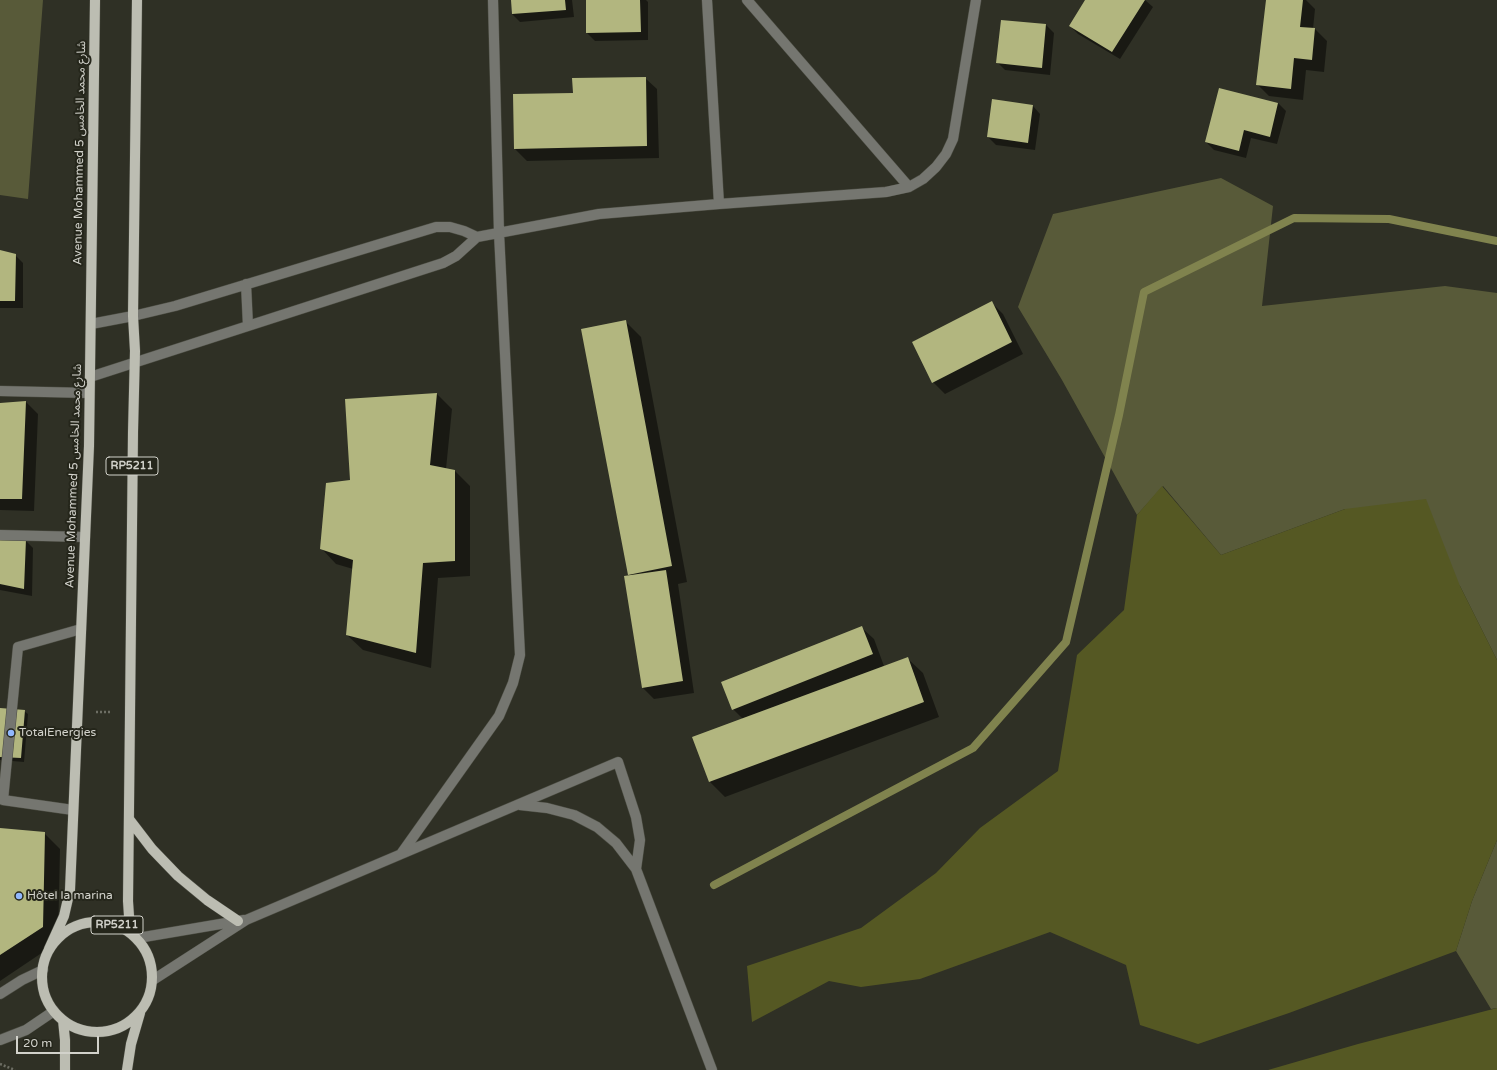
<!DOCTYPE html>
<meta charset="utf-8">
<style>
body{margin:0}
#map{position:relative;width:1497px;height:1070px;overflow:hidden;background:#2f3025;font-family:"Varela Round",sans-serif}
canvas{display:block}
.scale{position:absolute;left:16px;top:1036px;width:83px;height:18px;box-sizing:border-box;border:2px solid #d2d2cb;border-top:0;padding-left:5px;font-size:12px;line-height:14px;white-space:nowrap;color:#d2d2cb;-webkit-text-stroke:3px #25261b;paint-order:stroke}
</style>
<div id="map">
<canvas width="1497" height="1070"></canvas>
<div class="scale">20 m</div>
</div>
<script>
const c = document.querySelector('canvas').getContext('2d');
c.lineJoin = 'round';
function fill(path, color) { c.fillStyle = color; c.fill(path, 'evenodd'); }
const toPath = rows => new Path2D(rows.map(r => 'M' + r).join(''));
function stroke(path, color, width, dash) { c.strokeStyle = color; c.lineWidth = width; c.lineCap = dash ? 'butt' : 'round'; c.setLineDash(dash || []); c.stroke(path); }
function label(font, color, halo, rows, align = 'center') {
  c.font = font + ' "Varela Round","Noto Sans Arabic",sans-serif'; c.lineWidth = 4; c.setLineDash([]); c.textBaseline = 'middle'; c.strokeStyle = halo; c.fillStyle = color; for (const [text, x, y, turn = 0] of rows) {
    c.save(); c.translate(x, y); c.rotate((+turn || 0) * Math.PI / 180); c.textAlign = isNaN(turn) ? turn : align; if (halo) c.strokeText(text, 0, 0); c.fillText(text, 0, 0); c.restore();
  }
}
fill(toPath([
 [0,0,43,0,28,199,0,195],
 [1221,178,1273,206,1262,306,1445,286,1497,293,1497,660,1460,586,1345,509,1221,555,1163,486,1137,515,1062,380,1018,307,1053,214],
 [1497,840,1497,1008,1491,1009,1456,951,1472,901]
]), '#585a39');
fill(toPath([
 [1162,486,1221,555,1345,509,1426,499,1460,586,1497,660,1497,840,1472,901,1456,951,1289,1013,1198,1044,1140,1025,1126,965,1050,932,920,979,861,987,829,981,752,1022,747,966,861,928,936,873,980,828,1058,771,1077,655,1124,610,1137,515],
 [1497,1008,1497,1070,1268,1070,1358,1044]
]), '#555823');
fill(toPath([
 [512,0,572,0,574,17,520,22,512,14],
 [587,0,646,0,648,2,648,40,595,41,587,33],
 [1086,0,1145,0,1153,7,1120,59,1078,34,1070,26],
 [1267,0,1306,0,1315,9,1313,29,1315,29,1327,41,1324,72,1306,70,1303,100,1269,96,1257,84],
 [1002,21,1046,25,1054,33,1050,75,1005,70,997,62],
 [645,78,657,89,659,158,527,161,515,149],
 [1278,103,1286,111,1277,144,1251,138,1246,158,1214,150,1206,142],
 [1033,106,1040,114,1035,150,996,145,988,137],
 [0,251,15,255,23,263,23,308,0,308],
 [991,302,1003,314,1023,354,945,394,933,382,913,342],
 [625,321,641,337,687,582,678,584,694,693,654,699,642,687,631,576,629,574],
 [437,394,452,409,446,469,455,471,470,486,470,576,438,578,431,668,363,650,347,635,353,569,336,564,321,548,351,481],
 [26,402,38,414,34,511,0,510,0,404],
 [0,540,25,540,33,548,32,596,0,590],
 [862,628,874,639,884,666,907,658,923,673,939,717,725,797,710,782,743,719,733,709],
 [0,709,24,711,28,714,24,762,0,760],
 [0,829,44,833,60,849,58,942,0,981]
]), '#0007');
stroke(toPath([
 [714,885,973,748,1066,642,1119,415,1144,292,1294,218,1389,219,1497,241]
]), '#80834e', 8);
fill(toPath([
 [511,0,565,0,566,10,512,14],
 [586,0,640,0,641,32,586,33],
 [1085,0,1145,0,1112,52,1069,26],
 [1266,0,1303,0,1300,27,1315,28,1312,60,1294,58,1291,89,1256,85],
 [1001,20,1046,24,1042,68,996,63],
 [646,77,647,146,514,149,513,94,573,93,572,78],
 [1219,88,1278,103,1270,137,1244,130,1239,151,1205,142],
 [992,99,1033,105,1028,143,987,137],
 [0,250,16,254,15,301,0,301],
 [992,301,1012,342,932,383,912,342],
 [626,320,672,566,628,575,581,329],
 [437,393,430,465,455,470,455,561,423,563,416,653,346,635,353,560,320,549,326,483,350,480,345,399],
 [26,401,22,499,0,499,0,403],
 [0,539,26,539,24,589,0,584],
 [666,570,683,681,642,688,624,576],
 [862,626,873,654,732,710,721,682],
 [908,657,924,702,709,782,692,737],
 [0,708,25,710,21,758,0,757],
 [0,828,45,832,43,927,0,955]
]), '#b2b67f');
const minor = toPath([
 [707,0,719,204],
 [747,0,909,187],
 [246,284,248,326],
 [91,324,133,316,175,306,436,227,450,227,464,231,477,237,599,214,719,204,886,192,909,187,923,179,936,167,946,154,953,139,976,0],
 [90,377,443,263,456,256,477,237],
 [0,391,89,393],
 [0,535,85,537],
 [520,805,547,808,574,815,597,827,616,843,636,869,712,1070],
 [73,810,3,800,18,647,81,629],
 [401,854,499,716,513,683,520,655,499,233,493,0],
 [138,938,244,920],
 [153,980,246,920,618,762,636,817,640,840,636,869],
 [0,994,22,980,43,970],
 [0,1040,26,1030,54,1011]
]);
const major = toPath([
 [129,819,152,849,178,876,207,900,238,921],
 '42 977a55 55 0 1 1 110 0a55 55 0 1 1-110 0Z',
 [130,931,128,901,133,432,135,351,133,316,137,0],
 [49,949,64,916,70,890,89,446,95,0],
 [63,1020,65,1040,65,1070],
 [127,1070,131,1044,140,1013]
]);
stroke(minor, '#4c4d43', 11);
stroke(major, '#4c4d43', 11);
stroke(toPath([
 [96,712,111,712],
 [0,1064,15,1070]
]), '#6d6e64', 2.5, [2, 2]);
stroke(minor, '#757670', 10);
stroke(major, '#bcbdb2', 10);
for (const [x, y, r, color] of [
 [11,733,4,"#91b8fd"],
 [19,896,4,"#91b8fd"]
]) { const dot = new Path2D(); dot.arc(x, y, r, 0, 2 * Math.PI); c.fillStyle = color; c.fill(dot); stroke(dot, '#25261b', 1.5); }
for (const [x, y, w] of [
 [132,466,52],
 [117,925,52]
]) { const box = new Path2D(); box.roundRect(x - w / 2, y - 9, w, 18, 3); c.fillStyle = '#25261b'; c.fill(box); stroke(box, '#d2d2cb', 1); }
label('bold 11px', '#d2d2cb', null, [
 ["RP5211",132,466],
 ["RP5211",117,925]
]);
label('12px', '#d2d2cb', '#25261b', [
 ["Avenue Mohammed 5 شارع محمد الخامس",80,153,-89],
 ["Avenue Mohammed 5 شارع محمد الخامس",74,476,-88]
]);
label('12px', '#d2d2cb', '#25261b', [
 ["TotalEnergies",19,733],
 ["Hôtel la marina",27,896]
], 'left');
</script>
